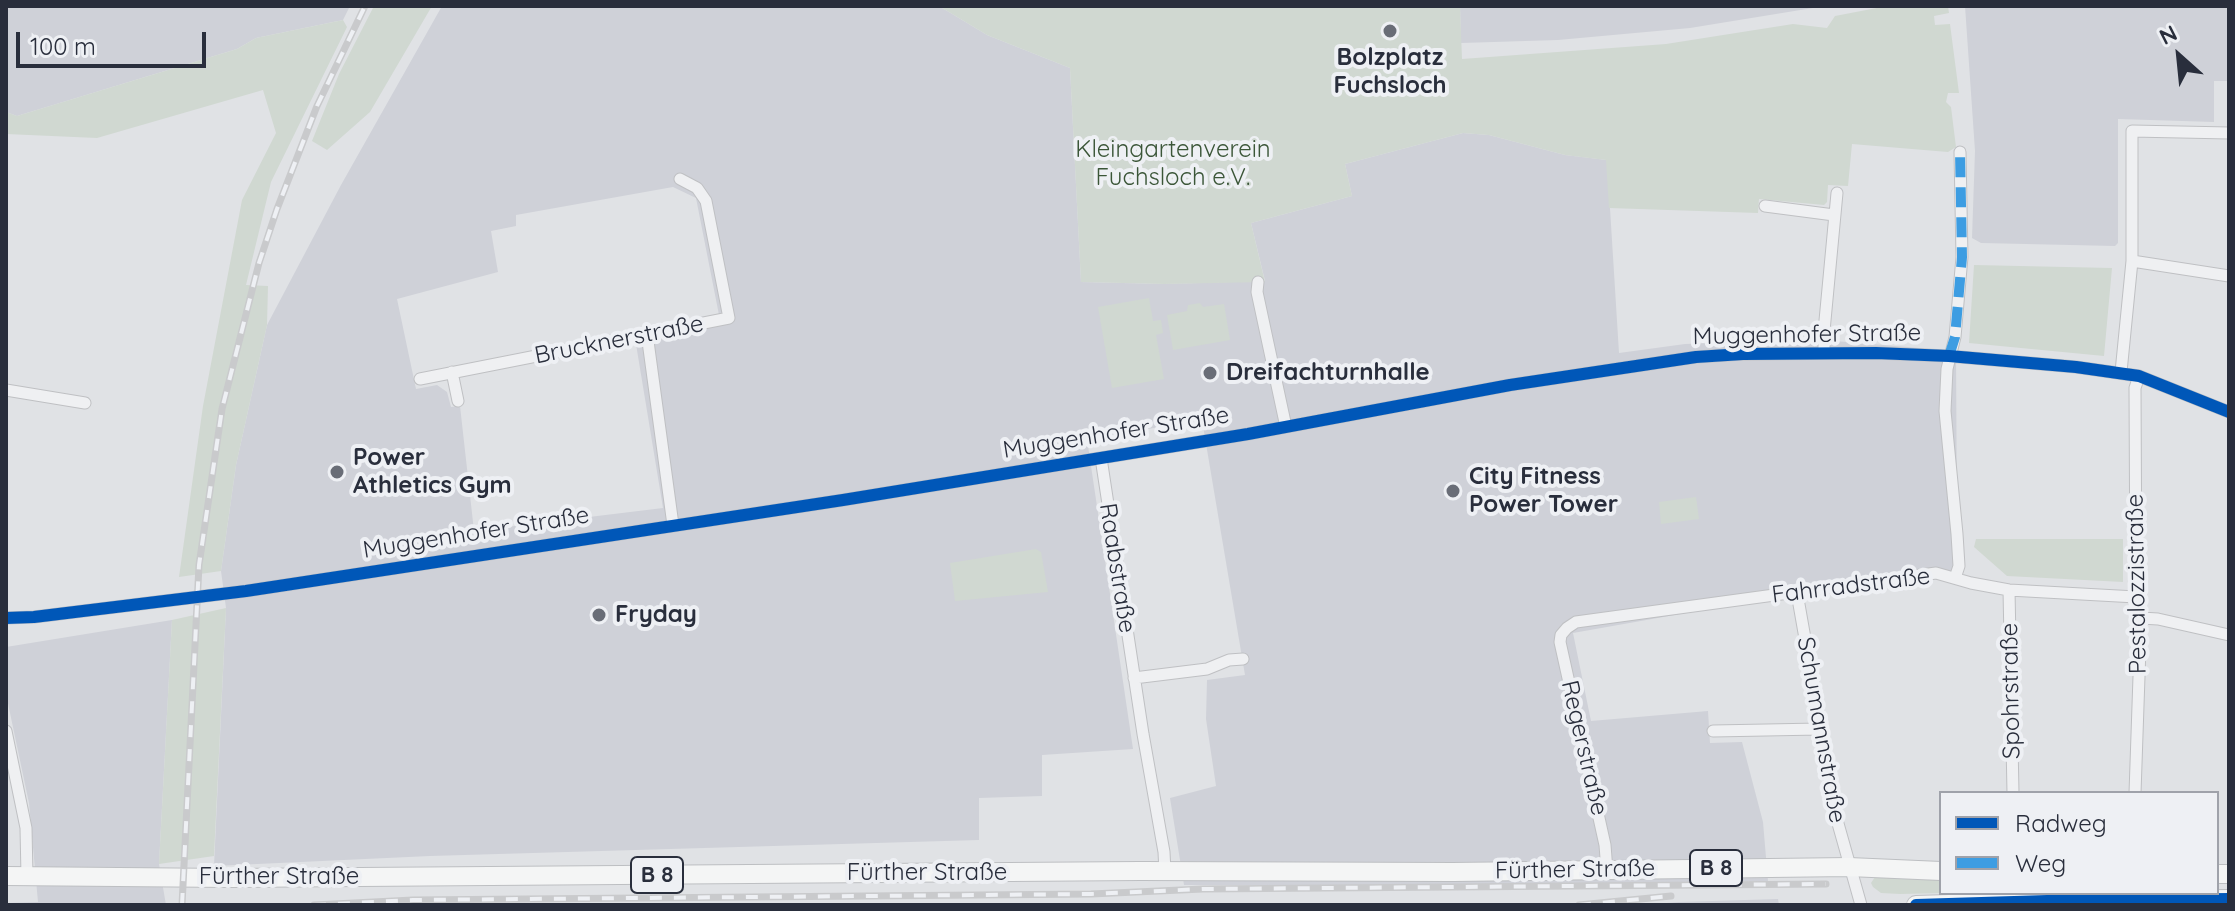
<!DOCTYPE html>
<meta charset="utf-8">
<style>
body{margin:0}
#map{position:relative;width:2235px;height:911px;overflow:hidden;background:#e0e2e5;font-family:Quicksand,sans-serif}
canvas{display:block}
.frame{position:absolute;inset:0;border:8px solid #292e3c;pointer-events:none}
.legend{position:absolute;left:1939px;top:791px;width:280px;height:104px;box-sizing:border-box;background:#eef0f4;border:2px solid #9fa2aa;margin:0;padding:10px 14px;list-style:none;font-size:24px;color:#292e3c}
.legend li{display:flex;align-items:center;gap:16px;height:40px}
.legend b{width:40px;border:2px solid #9fa2aa}
.north{position:absolute;left:2139px;top:16px;width:80px;height:80px;-webkit-text-stroke:6px #eef0f4;paint-order:stroke;rotate:333deg;font-size:22px;font-weight:700;line-height:32px;text-align:center;color:#292e3c}
.north::after{content:'';display:block;margin:auto;width:28px;height:36px;background:#292e3c;clip-path:polygon(50% 0,100% 100%,50% 72%,0 100%)}
.scale{position:absolute;left:16px;top:32px;width:190px;height:36px;box-sizing:border-box;border:4px solid #292e3c;border-top:0;padding-left:10px;font-size:24px;line-height:28px;white-space:nowrap;color:#292e3c;-webkit-text-stroke:6px #eef0f4;paint-order:stroke}
</style>
<div id="map">
<canvas width="2235" height="911"></canvas>
<div class="frame"></div>
<ul class="legend">
<li><b style="height:10px;background:#0057b8"></b>Radweg</li>
<li><b style="height:10px;background:#3d9de2"></b>Weg</li>
</ul>
<div class="north">N</div>
<div class="scale">100 m</div>
</div>
<script>
const c = document.querySelector('canvas').getContext('2d');
c.lineJoin = 'round';
function fill(path, color) { c.fillStyle = color; c.fill(path, 'evenodd'); }
const toPath = rows => new Path2D(rows.map(r => 'M' + r).join(''));
function stroke(path, color, width, dash) { c.strokeStyle = color; c.lineWidth = width; c.lineCap = dash ? 'butt' : 'round'; c.setLineDash(dash || []); c.stroke(path); }
function label(font, color, halo, rows, align = 'center') {
  c.font = font + ' Quicksand,sans-serif'; c.lineWidth = 8; c.setLineDash([]); c.textBaseline = 'middle'; c.strokeStyle = halo; c.fillStyle = color; for (const [text, x, y, turn = 0] of rows) {
    c.save(); c.translate(x, y); c.rotate((+turn || 0) * Math.PI / 180); c.textAlign = isNaN(turn) ? turn : align; if (halo) c.strokeText(text, 0, 0); c.fillText(text, 0, 0); c.restore();
  }
}
fill(toPath([
 [6,6,350,6,343,20,256,38,237,49,17,116,6,112],
 [442,6,939,6,987,35,1070,68,1081,282,1165,284,1265,281,1251,223,1352,196,1345,164,1463,133,1489,135,1565,155,1607,160,1619,353,1685,344,1810,339,1956,351,1957,527,1953,571,1844,585,1573,633,1591,721,1708,711,1710,743,1742,742,1763,822,1768,881,1501,885,1184,885,1170,798,1216,786,1206,719,1207,680,1245,675,1202,420,1087,439,1133,749,1042,755,1042,796,979,798,979,840,430,856,214,866,226,608,221,571,236,465,267,325,341,185],
 [673,187,696,198,719,315,634,332,663,508,474,531,460,406,451,407,447,392,437,385,416,389,397,299,498,272,491,231,516,226,516,215],
 [1460,6,1825,6,1690,28,1558,40,1461,43],
 [1965,6,2229,6,2229,81,2214,81,2214,122,2118,119,2118,243,2115,246,1981,243,1972,238,1975,151],
 [172,620,159,864,166,905,6,905,6,903,38,902,29,803,6,694,6,647],
 [1778,899,1779,905,1642,905,1679,902]
]), '#cfd1d8');
fill(toPath([
 [374,6,432,6,370,112,327,150,312,141,339,74],
 [939,6,1460,6,1462,59,1666,44,1793,24,1827,28,1835,16,1887,6,1948,6,1949,13,1934,16,1935,25,1950,24,1959,93,1948,93,1946,102,1951,107,1956,147,1948,152,1852,144,1848,186,1828,185,1827,202,1824,205,1759,199,1758,213,1609,208,1606,160,1565,155,1489,135,1463,133,1345,164,1352,196,1251,223,1265,282,1165,284,1081,282,1070,68,987,35],
 [343,20,347,27,271,182,246,285,268,286,267,325,236,465,221,571,179,577,203,406,242,200,276,133,263,90,97,138,6,134,6,112,17,116,237,49,256,38],
 [1974,265,2112,268,2104,356,1969,343],
 [1149,298,1153,321,1161,320,1163,333,1156,335,1164,379,1112,388,1098,307],
 [1200,303,1203,307,1224,304,1230,340,1173,350,1167,315,1187,311,1188,305],
 [1696,497,1699,519,1661,524,1659,502],
 [1976,539,2123,539,2123,582,2007,576,1974,547],
 [1036,549,1041,552,1048,592,955,601,950,563],
 [226,608,214,856,159,864,172,620],
 [1875,877,1941,877,1941,893,1949,893,1900,894,1881,893,1873,887,1871,883]
]), '#d0d8d1');
const minor = toPath([
 [1765,206,1834,215],
 [2132,261,2229,276],
 [1258,282,1257,292,1286,427],
 [647,334,673,525],
 [1824,352,1824,331,1837,193],
 [452,372,458,401],
 [2121,372,2132,261,2132,131,2229,133],
 [420,379,729,318,706,201,697,188,680,179],
 [6,390,85,403],
 [1101,458,1143,734,1164,852,1165,872],
 [1955,578,1959,566,1957,534,1945,411,1947,369,1955,337,1962,257,1960,152],
 [2009,590,2013,793],
 [1797,593,1837,820,1861,905],
 [6,618,34,617,246,591,843,500,1248,434,1510,385,1696,357,1743,354,1876,353,1949,356,2076,367,2139,376,2229,412],
 [2141,618,2158,619,2229,635],
 [1134,678,1207,669,1229,660,1243,659],
 [6,731,26,828,27,876],
 [1713,731,1819,729],
 [2135,793,2141,618,2136,597,2135,388,2139,376],
 [1607,871,1605,845,1560,642,1561,635,1567,628,1576,622,1936,573,1971,583,2009,590,2136,597]
]);
const primary = toPath([
 [2217,874,2229,874],
 [6,876,230,878,1140,871,1453,872,1849,867,1941,871],
 [1916,905,2047,901,2229,899]
]);
stroke(minor, '#bfc0c3', 13);
stroke(primary, '#bdbfc2', 20);
stroke(minor, '#eff0f2', 11);
stroke(primary, '#f4f5f5', 18);
const rail = toPath([
 [182,905,199,565,222,409,259,263,277,209,317,106,365,6],
 [314,905,413,900,1091,894,1203,889,1826,884],
 [1579,905,1671,896]
]);
stroke(rail, '#c9cacc', 7);
stroke(rail, '#eef0f4', 4, [12]);
stroke(toPath([
 [1949,356,1955,337,1962,257,1960,152]
]), '#3d9de2', 10, [20, 10]);
stroke(toPath([
 [6,618,34,617,246,591,843,500,1248,434,1510,385,1696,357,1743,354,1876,353,1949,356,2076,367,2139,376,2229,412],
 [1916,905,2047,901,2229,899]
]), '#0057b8', 12);
for (const [x, y, r, color] of [
 [1390,31,8,"#696d77"],
 [1210,373,8,"#696d77"],
 [337,472,8,"#696d77"],
 [1453,491,8,"#696d77"],
 [599,615,8,"#696d77"]
]) { const dot = new Path2D(); dot.arc(x, y, r, 0, 2 * Math.PI); c.fillStyle = color; c.fill(dot); stroke(dot, '#eef0f4', 3); }
for (const [x, y, w] of [
 [1716,868,52],
 [657,875,52]
]) { const box = new Path2D(); box.roundRect(x - w / 2, y - 18, w, 36, 6); c.fillStyle = '#eef0f4'; c.fill(box); stroke(box, '#292e3c', 2); }
label('bold 22px', '#292e3c', null, [
 ["B 8",1716,868],
 ["B 8",657,875]
]);
label('bold 24px', '#292e3c', '#eef0f4', [
 ["Bolzplatz",1390,58,"center"],
 ["Fuchsloch",1390,86,"center"],
 ["Dreifachturnhalle",1226,373],
 ["Power",353,458],
 ["Athletics Gym",353,486],
 ["City Fitness",1469,477],
 ["Power Tower",1469,505],
 ["Fryday",615,615]
], 'left');
label('24px', '#3b5638', '#eef0f4', [
 ["Kleingartenverein",1173,150],
 ["Fuchsloch e.V.",1173,178]
]);
label('24px', '#292e3c', '#eef0f4', [
 ["Muggenhofer Straße",1807,335,-1],
 ["Brucknerstraße",619,340,-11],
 ["Muggenhofer Straße",1116,433,-9],
 ["Muggenhofer Straße",476,533,-9],
 ["Raabstraße",1117,568,81],
 ["Pestalozzistraße",2137,584,-91],
 ["Fahrradstraße",1851,586,-7],
 ["Spohrstraße",2011,691,-91],
 ["Schumannstraße",1821,730,80],
 ["Regerstraße",1584,748,77],
 ["Fürther Straße",1575,870,-1],
 ["Fürther Straße",927,873],
 ["Fürther Straße",279,877]
]);
</script>
